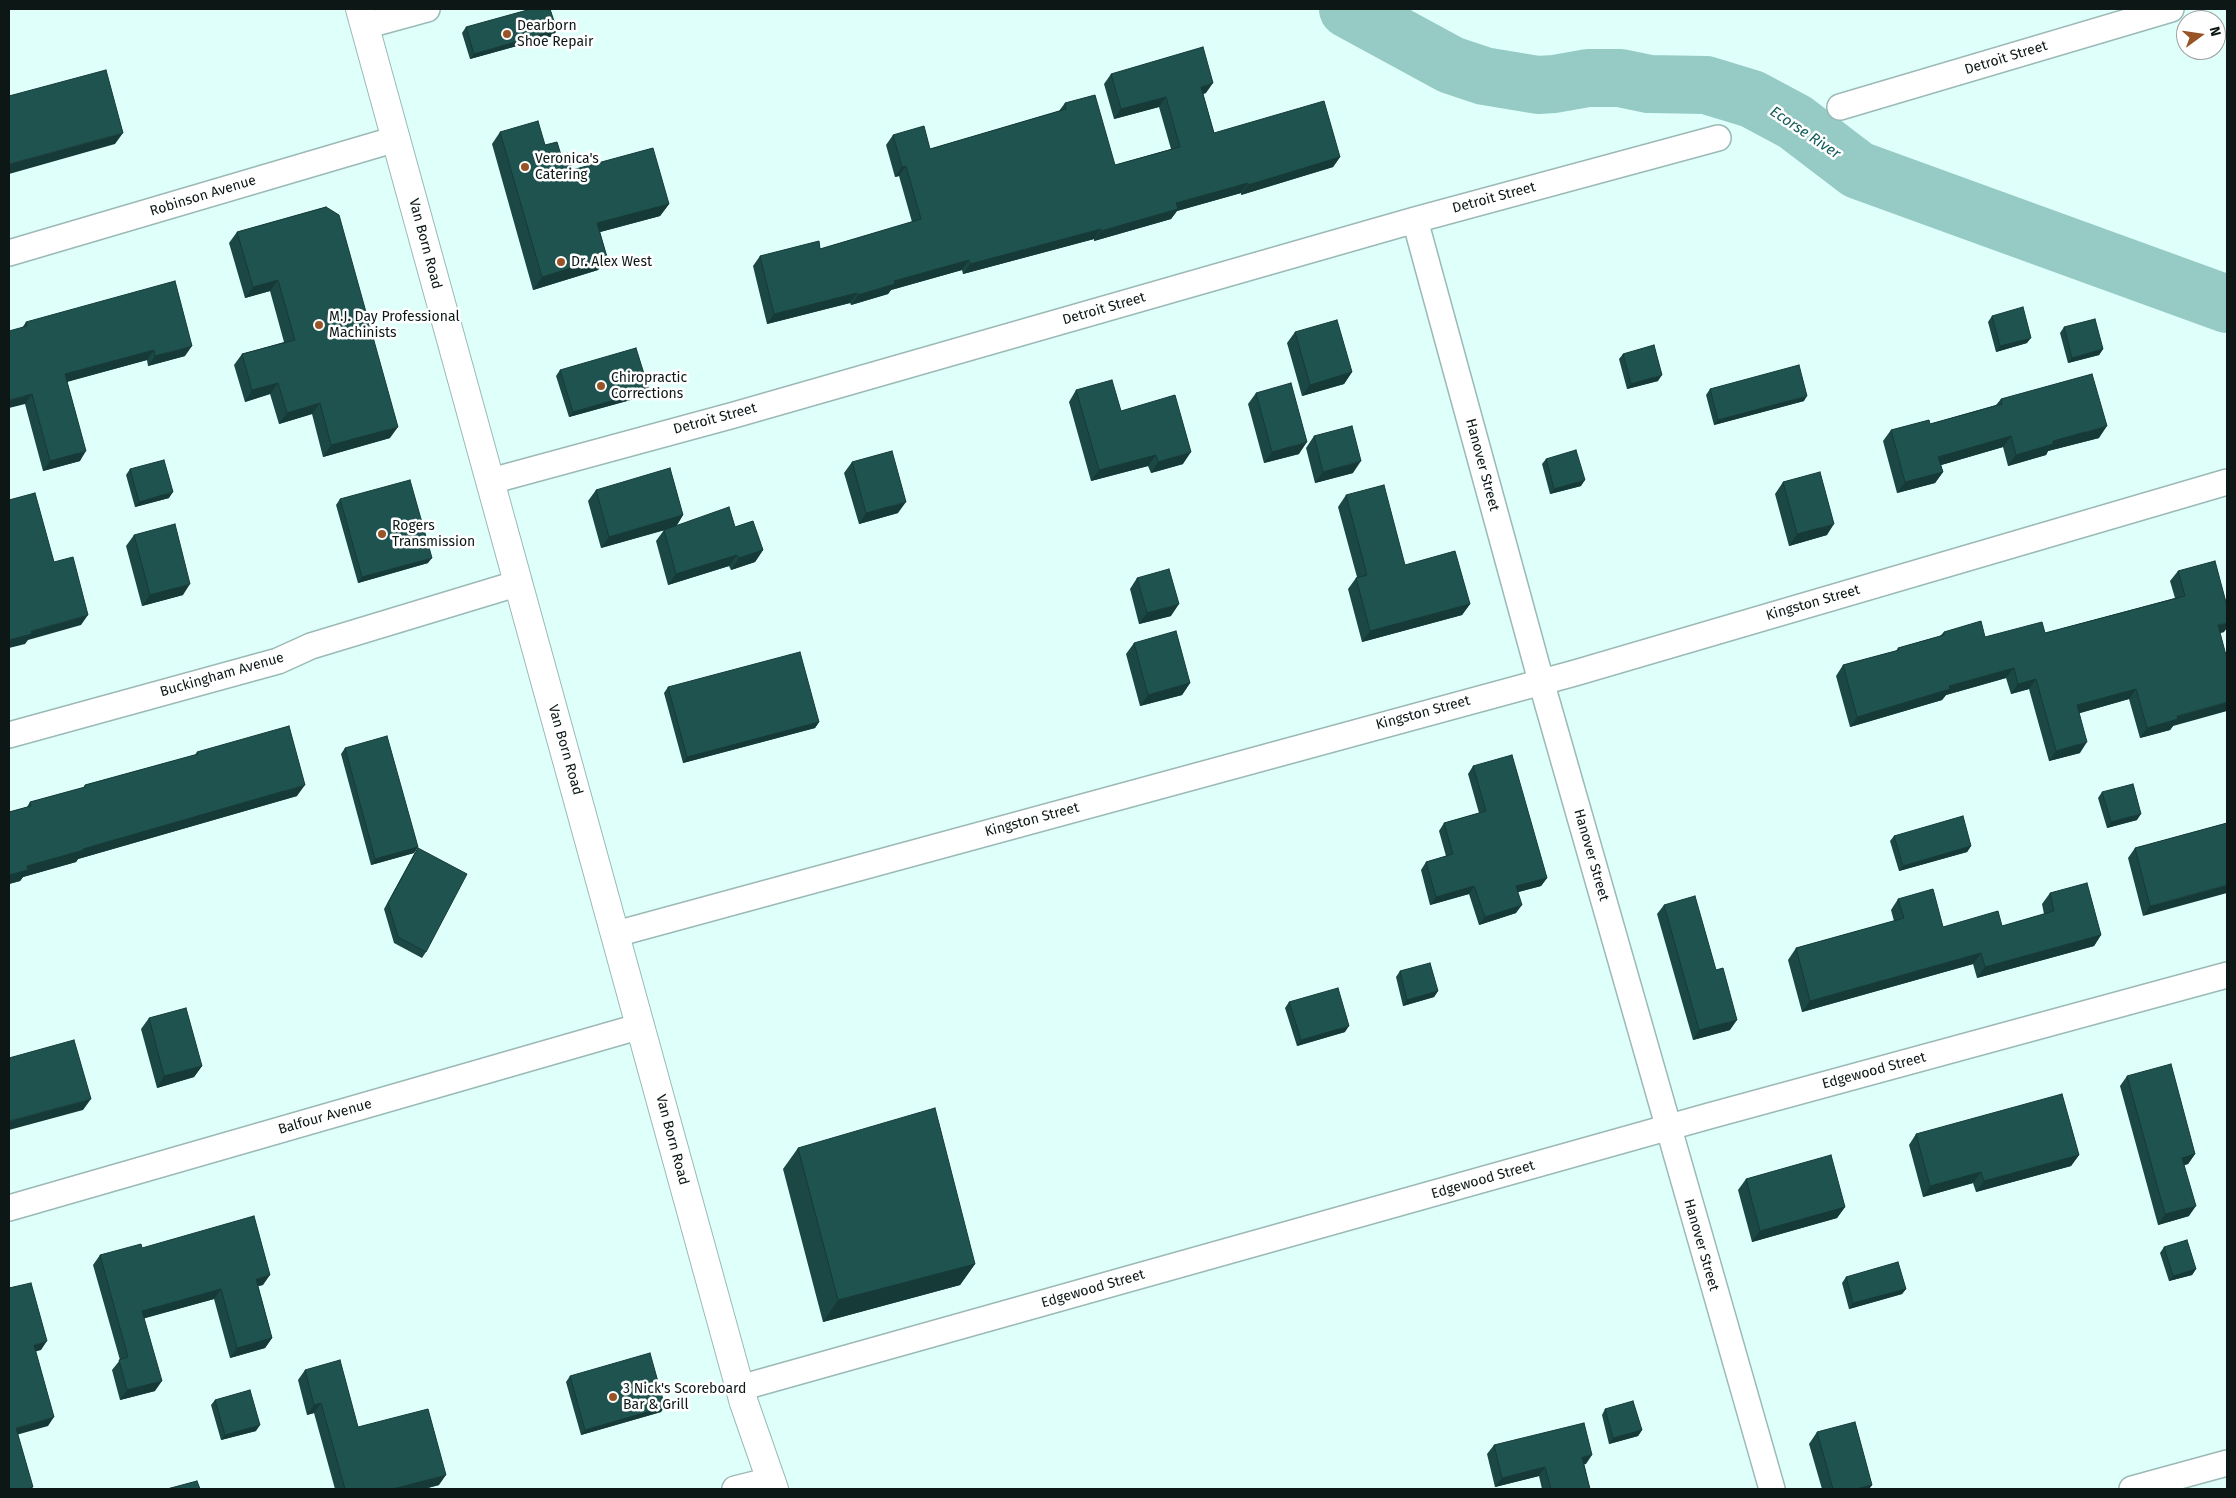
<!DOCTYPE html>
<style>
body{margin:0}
#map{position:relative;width:2236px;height:1498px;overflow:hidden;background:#dffffb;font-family:"Fira Sans",sans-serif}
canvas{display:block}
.frame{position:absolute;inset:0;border:10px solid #0c1716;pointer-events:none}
.north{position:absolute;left:2176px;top:10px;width:50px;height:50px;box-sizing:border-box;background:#fff;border:1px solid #9ea2a2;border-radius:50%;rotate:76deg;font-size:14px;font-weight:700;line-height:20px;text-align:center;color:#0c1716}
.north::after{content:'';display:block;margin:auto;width:18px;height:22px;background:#985426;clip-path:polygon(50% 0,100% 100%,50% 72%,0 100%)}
</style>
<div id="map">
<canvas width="2236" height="1498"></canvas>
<div class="frame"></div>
<div class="north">N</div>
</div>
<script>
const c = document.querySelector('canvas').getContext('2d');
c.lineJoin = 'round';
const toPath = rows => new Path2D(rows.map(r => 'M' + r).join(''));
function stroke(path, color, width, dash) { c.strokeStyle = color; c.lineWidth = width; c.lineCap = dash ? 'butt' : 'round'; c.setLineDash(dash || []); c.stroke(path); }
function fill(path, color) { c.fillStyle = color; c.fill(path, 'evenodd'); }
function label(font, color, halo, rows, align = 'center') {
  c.font = font + ' "Fira Sans",sans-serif'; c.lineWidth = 5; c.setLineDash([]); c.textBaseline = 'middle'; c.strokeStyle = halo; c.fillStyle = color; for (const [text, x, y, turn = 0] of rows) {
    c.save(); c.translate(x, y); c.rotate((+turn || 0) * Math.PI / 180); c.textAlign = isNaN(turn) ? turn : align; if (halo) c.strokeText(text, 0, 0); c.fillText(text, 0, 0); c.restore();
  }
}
stroke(toPath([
 [1348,9,1451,65,1484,76,1538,85,1554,84,1588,78,1620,78,1649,84,1706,85,1752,99,1795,122,1858,170,2227,304]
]), '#95cac5', 58);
const minor = toPath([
 [365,26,427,9],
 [1840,107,2171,9],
 [1415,220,1541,681,1772,1489],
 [9,253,396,139],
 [491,481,734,415,1415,220,1718,138],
 [9,735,278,661,311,646,519,583],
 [616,934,1575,673,2227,482],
 [9,1208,641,1026],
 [740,1388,1709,1116,2227,975],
 [735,1489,771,1480],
 [2132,1489,2227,1463]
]);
const secondary = toPath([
 [360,9,744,1403,774,1489]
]);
stroke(minor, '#9bb9b6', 28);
stroke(secondary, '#9bb9b6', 30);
stroke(minor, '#fff', 25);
stroke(secondary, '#fff', 28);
fill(toPath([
 [466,27,557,30,553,36,470,59,462,33],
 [1111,74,1206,93,1203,94,1214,133,1340,157,1333,167,1241,195,1241,193,1177,211,1171,219,1094,241,1094,239,963,274,962,270,891,290,888,294,851,305,850,303,767,324,753,266,760,256,820,249,912,222,899,176,895,177,886,145,893,135,930,149,1059,111,1065,103,1115,165,1171,149,1159,107,1114,119,1104,84],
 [500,132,545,145,561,155,572,170,669,204,660,216,600,232,607,257,598,270,533,290,492,144],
 [326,207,390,438,323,457,312,414,279,424,270,394,245,402,234,365,242,354,284,342,270,291,245,298,229,243,237,232],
 [1992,316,2027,343,1996,352,1988,322],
 [26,322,185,356,148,366,147,360,67,382,80,461,43,471,25,404,22,328],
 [2064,327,2103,349,2099,355,2068,363,2060,333],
 [1295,332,1352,372,1344,384,1302,396,1287,343],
 [1623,354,1658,381,1627,389,1619,359],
 [560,370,649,390,645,396,569,417,556,376],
 [1710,389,1804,401,1714,425,1706,395],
 [1076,390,1121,411,1183,464,1151,473,1148,466,1091,481,1069,402],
 [1256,393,1299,454,1264,463,1248,404],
 [2001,399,2099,438,2048,451,2046,455,2008,466,2003,447,1941,465,1943,472,1935,483,1897,493,1883,441,1891,430,1930,424,1996,405],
 [1314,436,1353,473,1315,483,1306,448],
 [1546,459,1581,486,1550,494,1542,464],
 [852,462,898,513,859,524,844,473],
 [130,469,169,498,135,507,126,475],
 [1783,482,1827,535,1789,546,1775,494],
 [596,490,683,515,676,526,735,527,763,550,755,562,731,570,729,566,668,585,656,541,664,530,601,548,588,501],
 [1346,495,1405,565,1470,604,1462,615,1362,642,1348,589,1356,578,1357,577,1338,507],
 [340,499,428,563,358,583,336,505],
 [134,535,183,595,142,606,126,546],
 [2178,571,2224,632,2220,633,2173,726,2170,730,2140,738,2129,699,2079,713,2080,753,2049,761,2029,689,2011,694,2006,678,1946,695,1942,700,1850,727,1836,676,1843,665,1896,651,1898,648,1940,636,1944,632,1985,637,2045,633,2175,598,2170,581],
 [1137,578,1171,616,1139,624,1130,589],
 [1134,643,1190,683,1182,695,1140,706,1126,654],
 [668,687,819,722,815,728,683,763,664,693],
 [345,748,418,847,414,853,371,865,341,754],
 [197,752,297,796,78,859,76,862,23,877,20,881,9,884,9,812,27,807,30,802,83,788,85,785,195,755],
 [1473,766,1547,878,1541,886,1518,892,1516,913,1479,925,1469,894,1430,905,1421,870,1426,862,1446,856,1439,831,1444,823,1479,813,1468,774],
 [2102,792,2137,820,2107,828,2098,798],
 [2227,823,2143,916,2128,858,2135,848],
 [1894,836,1971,846,1967,852,1899,871,1890,841],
 [418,848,426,952,422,958,394,943,384,909,414,854],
 [2050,893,2101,935,2094,946,1977,978,1973,964,1802,1012,1788,960,1796,948,1894,921,1891,910,1898,899,1943,927,2002,926,2044,914,2042,904],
 [1664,905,1730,1030,1693,1040,1657,914],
 [1400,971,1438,991,1434,997,1403,1006,1396,977],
 [1289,1002,1345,1032,1297,1046,1285,1008],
 [149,1018,202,1066,194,1077,157,1088,141,1029],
 [2127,1076,2195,1154,2188,1164,2184,1165,2189,1216,2158,1225,2120,1086],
 [1916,1134,2079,1155,2071,1166,1976,1192,1973,1183,1923,1197,1909,1145],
 [798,1148,975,1264,960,1285,823,1322,783,1169],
 [1746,1179,1845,1207,1837,1218,1752,1242,1738,1190],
 [2164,1247,2196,1269,2192,1275,2169,1281,2160,1253],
 [142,1248,263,1285,258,1286,272,1338,265,1348,230,1358,214,1299,144,1318,155,1391,120,1400,112,1370,120,1360,93,1265,100,1255],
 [1846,1277,1906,1289,1902,1294,1849,1309,1842,1283],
 [305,1370,358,1427,439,1485,424,1489,335,1489,314,1413,307,1415,298,1380],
 [570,1376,661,1412,581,1435,566,1382],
 [215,1400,256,1431,221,1440,211,1405],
 [1605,1409,1642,1430,1638,1436,1609,1444,1602,1415],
 [1817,1432,1872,1485,1869,1489,1822,1489,1809,1444],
 [1494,1445,1586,1464,1584,1464,1590,1489,1542,1489,1539,1476,1495,1487,1487,1454]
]), '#1b4745');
fill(toPath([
 [557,30,553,36,470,59,474,54],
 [1213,83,1206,93,1194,96,1201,87],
 [1166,97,1159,107,1114,119,1121,109],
 [123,133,115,144,9,174,9,164],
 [1340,157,1333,167,1241,195,1248,185],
 [906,166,899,176,895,177,902,167],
 [1248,183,1241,193,1177,211,1171,219,1094,241,1101,231,1176,203],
 [669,204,660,216,589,235,597,223],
 [1101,229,1094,239,963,274,970,264],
 [607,257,598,270,533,290,542,277],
 [969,260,962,270,891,290,888,294,851,305,858,295,894,281],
 [278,280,270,291,245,298,253,287],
 [857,293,850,303,767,324,774,314],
 [2031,338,2027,343,1996,352,2000,346],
 [192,346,185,356,148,366,155,356],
 [2103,349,2099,355,2068,363,2072,358],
 [154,350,147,360,58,384,65,374],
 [1352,372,1344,384,1302,396,1310,385],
 [1662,375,1658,381,1627,389,1631,384],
 [278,383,270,394,245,402,252,390],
 [649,390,645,396,569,417,573,412],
 [32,394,25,404,9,408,9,400],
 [1807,396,1804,401,1714,425,1718,420],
 [320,403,312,414,279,424,287,413],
 [2107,426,2099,438,2048,451,2046,455,2008,466,2016,455,2053,441],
 [398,427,390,438,323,457,331,445],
 [2011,436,2003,447,1931,468,1938,457],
 [1307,442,1299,454,1264,463,1272,452],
 [86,451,80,461,43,471,50,461],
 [1191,452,1183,464,1151,473,1158,462],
 [1156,455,1148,466,1091,481,1099,470],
 [1361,461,1353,473,1315,483,1323,472],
 [1943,472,1935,483,1897,493,1905,482],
 [1585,480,1581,486,1550,494,1554,489],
 [173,492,169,498,135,507,139,502],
 [906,502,898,513,859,524,866,513],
 [683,515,676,527,601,548,609,537],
 [1834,524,1827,535,1789,546,1797,534],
 [763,550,755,562,731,570,739,558],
 [737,555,729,566,668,585,676,574],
 [432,558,428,563,358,583,362,577],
 [190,584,183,595,142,606,150,595],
 [1179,604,1171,616,1139,624,1147,613],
 [1470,604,1462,615,1362,642,1370,631],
 [88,615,81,625,28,640,25,644,9,648,9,640,31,631],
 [2227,623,2227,628,2224,632,2211,635,2218,625],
 [2014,668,2006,678,1946,695,1942,700,1850,727,1857,717,1949,686],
 [2036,679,2029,689,2011,694,2018,684],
 [1190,683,1182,695,1140,706,1148,695],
 [2136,689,2129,699,2070,716,2077,705],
 [2227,702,2227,711,2173,726,2170,730,2140,738,2147,728,2177,716],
 [819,722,815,728,683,763,687,757],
 [2087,742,2080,753,2049,761,2056,751],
 [305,785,297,796,78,859,76,862,23,877,20,881,9,884,9,875,27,866,83,849],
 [2141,814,2137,820,2107,828,2111,822],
 [1971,846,1967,852,1899,871,1903,866],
 [418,847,414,853,371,865,375,859],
 [1547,878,1541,886,1511,894,1516,886],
 [2227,885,2227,893,2143,916,2150,906],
 [1474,886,1469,894,1430,905,1436,897],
 [1522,905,1516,913,1479,925,1485,917],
 [2101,935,2094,946,1977,978,1985,967],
 [1981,953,1973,964,1802,1012,1810,1001],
 [1438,991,1434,997,1403,1006,1407,1000],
 [1737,1020,1730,1030,1693,1040,1699,1030],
 [1349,1026,1345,1032,1297,1046,1301,1040],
 [202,1066,194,1077,157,1088,164,1076],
 [91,1099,83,1110,9,1130,9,1121],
 [2195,1154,2188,1164,2175,1168,2182,1158],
 [2079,1155,2071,1166,1976,1192,1984,1181],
 [1981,1172,1973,1183,1923,1197,1930,1186],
 [2196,1206,2189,1216,2158,1225,2165,1214],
 [1845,1207,1837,1218,1752,1242,1760,1231],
 [975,1264,960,1285,823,1322,838,1300],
 [2196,1269,2192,1275,2169,1281,2173,1276],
 [270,1275,263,1285,249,1288,256,1279],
 [221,1289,214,1299,135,1321,142,1311],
 [1906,1289,1902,1294,1849,1309,1853,1303],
 [272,1338,265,1348,230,1358,237,1348],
 [47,1341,41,1350,27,1354,34,1345],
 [162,1381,155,1391,120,1400,127,1390],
 [321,1403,314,1413,307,1415,314,1405],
 [665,1407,661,1412,581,1435,585,1430],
 [54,1417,48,1426,9,1437,16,1428],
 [260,1425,256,1431,221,1440,225,1435],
 [1642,1430,1638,1436,1609,1444,1613,1438],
 [1592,1455,1586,1464,1576,1466,1582,1457],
 [1545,1467,1539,1476,1495,1487,1502,1478],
 [446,1475,439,1485,424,1489,393,1489],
 [1872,1485,1869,1489,1856,1489]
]), '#163a38');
const building = toPath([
 [531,9,550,9,557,30,474,54,466,27,531,9],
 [1203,47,1213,83,1201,87,1214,133,1324,101,1340,157,1248,185,1248,183,1176,203,1178,209,1101,231,1101,229,970,264,969,260,894,281,895,284,858,295,857,293,774,314,760,256,819,241,820,249,921,219,906,166,902,167,893,135,924,126,930,149,1066,109,1065,103,1095,95,1115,165,1180,147,1166,97,1121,109,1111,74,1203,47],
 [106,70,123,133,9,164,9,96,106,70],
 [538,121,545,145,557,142,561,155,568,153,572,170,653,148,669,204,597,223,607,257,542,277,500,132,538,121],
 [326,207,339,215,398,427,331,445,320,403,287,413,278,383,252,390,242,354,295,340,278,280,253,287,237,232,326,207],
 [175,281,192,346,155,356,154,350,65,374,86,451,50,461,32,394,9,400,9,331,27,326,26,322,175,281],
 [2023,307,2031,338,2000,346,1992,316,2023,307],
 [2095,319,2103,349,2072,358,2064,327,2095,319],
 [1337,320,1352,372,1310,385,1295,332,1337,320],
 [1654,345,1662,375,1631,384,1623,354,1654,345],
 [636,348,649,390,573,412,560,370,636,348],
 [1799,365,1807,396,1718,420,1710,389,1799,365],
 [2092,374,2107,426,2053,441,2053,444,2016,455,2011,436,1938,457,1943,472,1905,482,1891,430,1929,420,1930,424,2002,404,2001,399,2092,374],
 [1112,380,1121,411,1175,395,1191,452,1158,462,1156,455,1099,470,1076,390,1112,380],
 [1291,383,1307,442,1272,452,1256,393,1291,383],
 [1352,426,1361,461,1323,472,1314,436,1352,426],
 [1576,450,1585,480,1554,489,1546,459,1576,450],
 [892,451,906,502,866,513,852,462,892,451],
 [164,460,173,492,139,502,130,469,164,460],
 [670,468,683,515,609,537,596,490,670,468],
 [1820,472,1834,524,1797,534,1783,482,1820,472],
 [410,480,432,558,362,577,340,499,410,480],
 [1384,485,1405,565,1455,551,1470,604,1370,631,1356,578,1367,575,1346,495,1384,485],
 [35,493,54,562,73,557,88,615,31,631,32,634,9,640,9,500,35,493],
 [729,507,735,527,753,521,763,550,739,558,737,555,676,574,664,530,729,507],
 [175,524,190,584,150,595,134,535,175,524],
 [2215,561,2227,606,2227,623,2218,625,2227,659,2227,702,2177,716,2178,719,2147,728,2136,689,2077,705,2087,742,2056,751,2036,679,2018,684,2014,668,1949,686,1950,689,1857,717,1843,665,1899,650,1898,648,1944,635,1944,632,1981,621,1985,637,2042,622,2045,633,2185,596,2178,571,2215,561],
 [1169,569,1179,604,1147,613,1137,578,1169,569],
 [1176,631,1190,683,1148,695,1134,643,1176,631],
 [800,652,819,722,687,757,668,687,800,652],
 [289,726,305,785,83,849,84,850,27,866,28,870,9,875,9,812,31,806,30,802,85,787,85,785,198,754,197,752,289,726],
 [387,736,418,847,375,859,345,748,387,736],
 [1512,755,1547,878,1516,886,1522,905,1485,917,1474,886,1436,897,1426,862,1453,854,1444,823,1486,811,1473,766,1512,755],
 [2133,784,2141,814,2111,822,2102,792,2133,784],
 [1963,816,1971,846,1903,866,1894,836,1963,816],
 [2227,823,2227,885,2150,906,2135,848,2227,823],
 [418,848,467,874,426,952,398,937,388,903,418,848],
 [2087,883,2101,935,1985,967,1981,953,1810,1001,1796,948,1904,918,1898,899,1933,889,1943,927,1998,911,2002,926,2054,911,2050,893,2087,883],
 [1695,896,1716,970,1723,968,1737,1020,1699,1030,1664,905,1695,896],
 [1430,963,1438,991,1407,1000,1400,971,1430,963],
 [1338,988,1349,1026,1301,1040,1289,1002,1338,988],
 [186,1008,202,1066,164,1076,149,1018,186,1008],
 [74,1040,91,1099,9,1121,9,1058,74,1040],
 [2171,1064,2195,1154,2182,1158,2196,1206,2165,1214,2127,1076,2171,1064],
 [2062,1094,2079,1155,1984,1181,1981,1172,1930,1186,1916,1134,2062,1094],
 [935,1108,975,1264,838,1300,798,1148,935,1108],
 [1831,1155,1845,1207,1760,1231,1746,1179,1831,1155],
 [254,1216,270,1275,256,1279,272,1338,237,1348,221,1289,142,1311,162,1381,127,1390,119,1360,128,1357,100,1255,141,1244,142,1248,254,1216],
 [2187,1240,2196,1269,2173,1276,2164,1247,2187,1240],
 [1898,1262,1906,1289,1853,1303,1846,1277,1898,1262],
 [31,1283,47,1341,34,1345,54,1417,16,1428,33,1487,27,1489,9,1489,9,1288,31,1283],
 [650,1353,665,1407,585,1430,570,1376,650,1353],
 [340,1360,358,1427,428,1409,446,1475,393,1489,345,1489,321,1403,314,1405,305,1370,340,1360],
 [250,1390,260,1425,225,1435,215,1400,250,1390],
 [1633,1401,1642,1430,1613,1438,1605,1409,1633,1401],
 [1855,1422,1872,1485,1856,1489,1833,1489,1817,1432,1855,1422],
 [1584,1423,1592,1455,1582,1457,1590,1489,1551,1489,1545,1467,1502,1478,1494,1445,1584,1423],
 [197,1481,200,1489,167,1489,197,1481]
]);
fill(building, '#1f5350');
stroke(building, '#163a38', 1);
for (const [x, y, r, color] of [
 [507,34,5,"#985426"],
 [525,167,5,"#985426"],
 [561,262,5,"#985426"],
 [319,325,5,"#985426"],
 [601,386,5,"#985426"],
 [382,534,5,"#985426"],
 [613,1397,5,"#985426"]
]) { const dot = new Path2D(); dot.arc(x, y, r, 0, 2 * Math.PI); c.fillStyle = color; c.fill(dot); stroke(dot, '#fff', 2); }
label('14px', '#0c1716', '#fff', [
 ["Dearborn",517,26],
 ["Shoe Repair",517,42],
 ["Veronica's",535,159],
 ["Catering",535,175],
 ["Dr. Alex West",571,262],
 ["M.J. Day Professional",329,317],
 ["Machinists",329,333],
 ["Chiropractic",611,378],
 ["Corrections",611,394],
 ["Rogers",392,526],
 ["Transmission",392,542],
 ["3 Nick's Scoreboard",623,1389],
 ["Bar & Grill",623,1405]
], 'left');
label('14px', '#0c1716', '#fff', [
 ["Detroit Street",2006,58,-17],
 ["Robinson Avenue",203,196,-17],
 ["Detroit Street",1494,198,-15],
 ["Van Born Road",425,244,75],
 ["Detroit Street",1104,309,-16],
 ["Detroit Street",715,419,-15],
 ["Hanover Street",1482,465,75],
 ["Kingston Street",1813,603,-16],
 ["Buckingham Avenue",222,675,-16],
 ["Kingston Street",1423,713,-15],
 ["Van Born Road",565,750,74],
 ["Kingston Street",1032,820,-15],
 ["Hanover Street",1591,855,74],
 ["Edgewood Street",1874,1071,-15],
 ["Balfour Avenue",325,1117,-16],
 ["Van Born Road",672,1140,75],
 ["Edgewood Street",1483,1180,-16],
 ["Hanover Street",1701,1245,74],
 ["Edgewood Street",1093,1289,-16]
]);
label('italic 15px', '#155e5a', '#fff', [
 ["Ecorse River",1805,133,34]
]);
</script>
